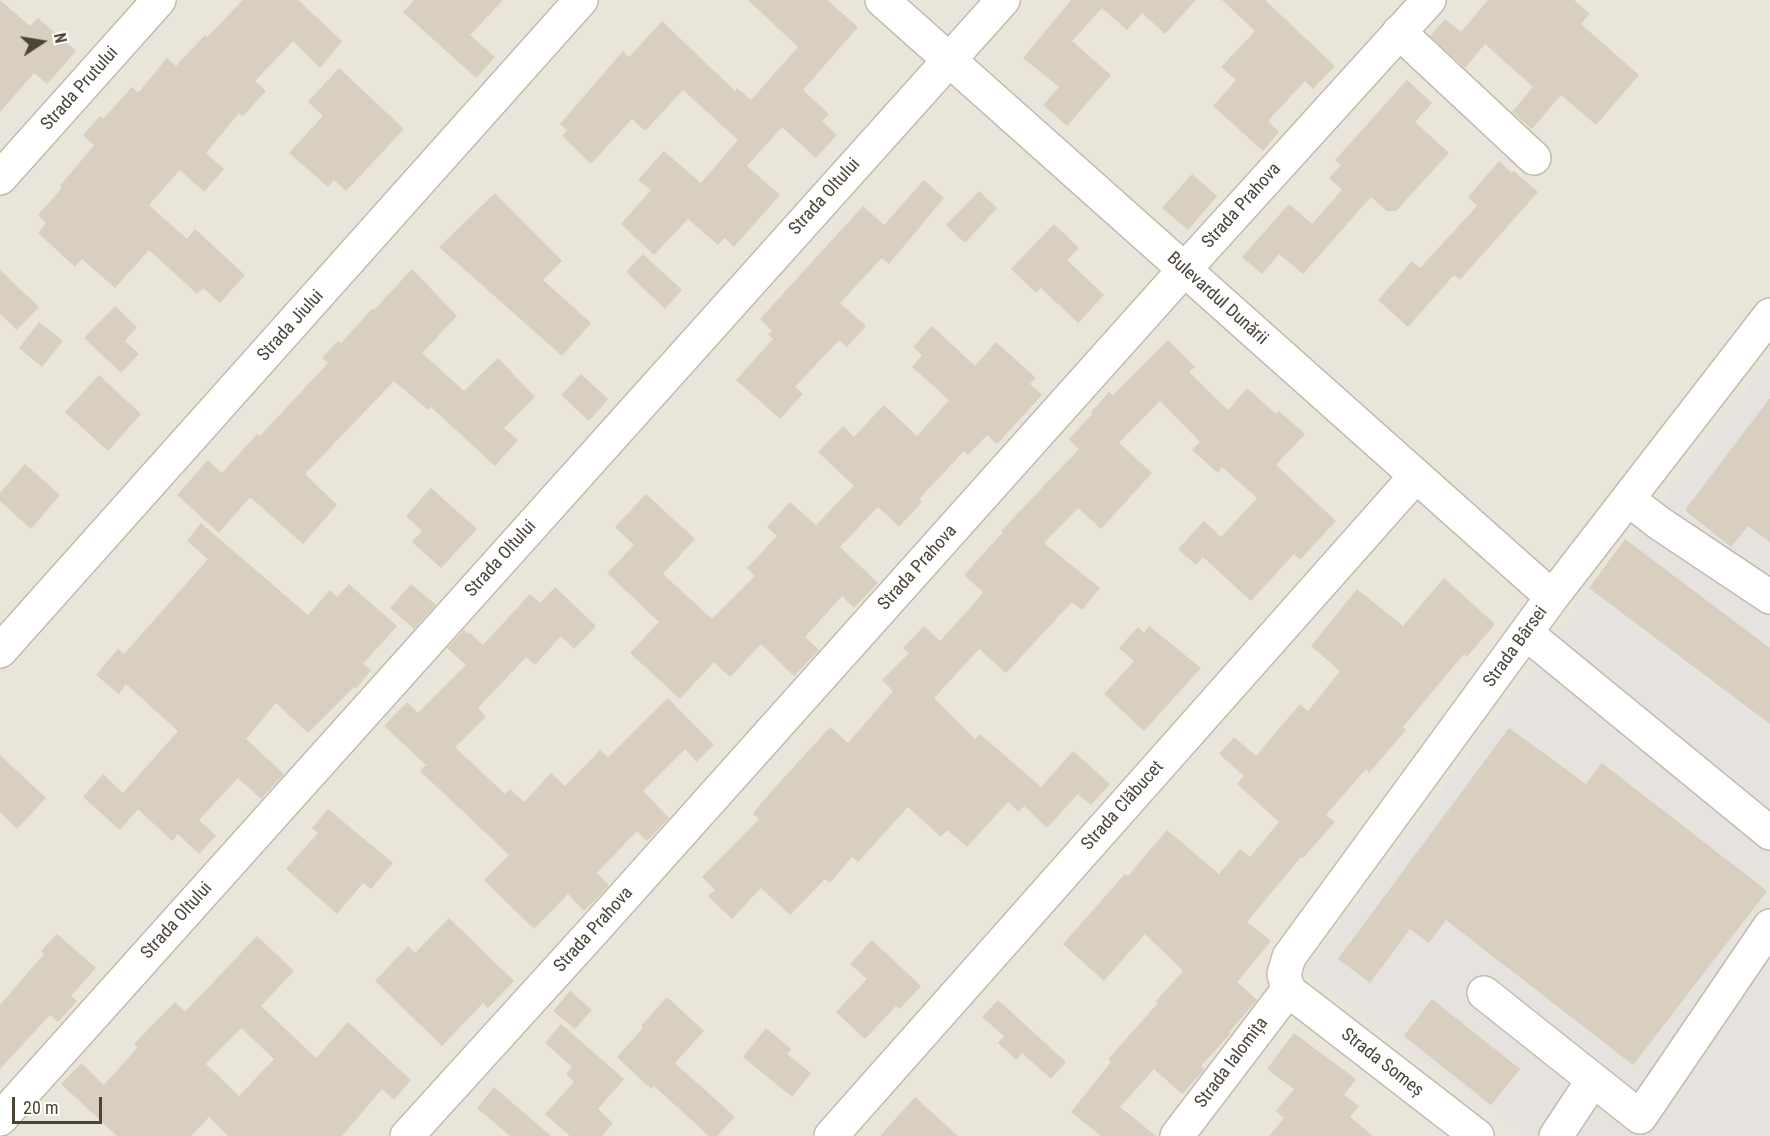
<!DOCTYPE html>
<meta charset="utf-8">
<style>
body{margin:0}
#map{position:relative;width:1770px;height:1136px;overflow:hidden;background:#f6f3ec;font-family:"Roboto Condensed",sans-serif}
canvas{display:block}
.north{position:absolute;left:12px;top:12px;width:60px;height:60px;-webkit-text-stroke:4px #fff;paint-order:stroke;rotate:78deg;font-size:16px;font-weight:700;line-height:24px;text-align:center;color:#4b4439}
.north::after{content:'';display:block;margin:auto;width:21px;height:27px;background:#4b4439;clip-path:polygon(50% 0,100% 100%,50% 72%,0 100%)}
.scale{position:absolute;left:12px;top:1097px;width:90px;height:27px;box-sizing:border-box;border:3px solid #4b4439;border-top:0;padding-left:8px;font-size:18px;line-height:21px;white-space:nowrap;color:#4b4439;-webkit-text-stroke:4px #fff;paint-order:stroke}
</style>
<div id="map">
<canvas width="1770" height="1136"></canvas>
<div class="north">N</div>
<div class="scale">20 m</div>
</div>
<script>
const c = document.querySelector('canvas').getContext('2d');
c.lineJoin = 'round';
function fill(path, color) { c.fillStyle = color; c.fill(path, 'evenodd'); }
const toPath = rows => new Path2D(rows.map(r => 'M' + r).join(''));
function stroke(path, color, width, dash) { c.strokeStyle = color; c.lineWidth = width; c.lineCap = dash ? 'butt' : 'round'; c.setLineDash(dash || []); c.stroke(path); }
function label(font, color, halo, rows, align = 'center') {
  c.font = font + ' "Roboto Condensed",sans-serif'; c.lineWidth = 5; c.setLineDash([]); c.textBaseline = 'middle'; c.strokeStyle = halo; c.fillStyle = color; for (const [text, x, y, turn = 0] of rows) {
    c.save(); c.translate(x, y); c.rotate((+turn || 0) * Math.PI / 180); c.textAlign = isNaN(turn) ? turn : align; if (halo) c.strokeText(text, 0, 0); c.fillText(text, 0, 0); c.restore();
  }
}
fill(toPath([
 [0,0,1770,0,1770,357,1304,971,1527,1136,0,1136]
]), '#eae5da');
fill(toPath([
 [1770,357,1770,1136,1527,1136,1304,971]
]), '#e6e2dd');
fill(toPath([
 [0,0,30,26,38,18,76,51,47,84,34,73,0,112],
 [243,0,298,0,342,41,320,68,293,41,255,81,266,91,243,116,239,113,206,153,224,169,204,192,180,170,149,205,187,239,195,229,245,275,220,303,203,288,197,294,149,250,115,288,82,259,75,267,38,233,46,223,38,215,62,188,60,186,94,145,83,135,100,116,103,119,132,87,138,93,167,58,176,66,205,35,207,37],
 [414,0,503,0,470,35,495,57,476,78,403,12],
 [748,0,827,0,858,27,803,90,829,114,822,121,837,135,816,158,782,127,747,166,780,195,734,247,725,238,718,245,688,219,654,255,621,224,651,190,638,180,664,151,701,183,738,140,683,90,645,131,632,119,591,164,562,136,567,130,560,124,623,51,629,57,662,21,735,91,737,88,751,100,798,47],
 [1071,0,1196,0,1165,34,1142,13,1127,30,1102,8,1072,41,1111,75,1067,126,1043,105,1059,87,1023,58],
 [1222,0,1265,0,1335,66,1313,89,1305,81,1268,121,1279,132,1263,151,1213,106,1236,80,1221,67,1255,31],
 [1488,0,1574,0,1590,14,1581,24,1639,75,1596,125,1561,95,1532,129,1512,112,1533,87,1485,44,1465,68,1430,36,1445,19,1461,32],
 [339,68,404,129,346,191,334,180,328,187,289,153,323,116,308,102],
 [1407,80,1432,103,1415,122,1449,153,1396,211,1387,211,1371,197,1303,274,1279,254,1262,274,1242,257,1289,204,1312,224,1342,190,1329,178,1341,165,1335,160],
 [1499,161,1512,173,1514,171,1538,192,1460,280,1454,275,1408,327,1378,300,1412,261,1420,268,1477,206,1468,197],
 [1192,174,1217,196,1188,230,1162,208],
 [924,180,944,198,889,264,882,258,840,303,866,326,847,347,839,340,795,387,803,394,780,419,736,380,773,339,768,334,772,331,760,319,863,206,884,225],
 [979,191,997,208,965,243,946,225],
 [495,193,562,261,543,280,591,323,562,356,439,247],
 [1054,224,1079,248,1067,260,1104,295,1078,323,1041,288,1036,293,1011,269],
 [643,254,682,290,665,309,626,272],
 [412,269,457,316,422,353,464,391,498,358,535,397,504,428,518,440,495,466,431,407,428,410,394,381,305,474,337,505,303,544,250,497,219,533,177,495,208,460,222,473,257,434,260,436,328,363,322,358,338,341,341,343,372,309,374,310],
 [0,270,39,307,17,330,0,314],
 [115,306,137,327,125,341,139,354,121,373,84,338],
 [39,322,63,341,42,367,19,348],
 [932,326,975,366,996,342,1036,378,1030,384,1042,395,997,444,987,435,968,455,964,451,919,499,922,502,899,527,878,507,840,547,878,583,854,608,842,596,805,637,819,650,794,676,761,644,730,677,714,662,680,699,630,653,659,622,607,573,634,545,615,527,646,494,695,539,663,574,712,619,755,576,747,568,777,536,767,527,790,502,816,525,854,486,818,452,843,426,854,437,884,405,917,436,949,400,912,367,922,355,913,347],
 [1168,340,1195,367,1189,372,1228,410,1247,388,1276,414,1279,411,1305,434,1276,465,1336,521,1300,560,1294,554,1251,601,1203,557,1196,565,1178,549,1204,521,1221,537,1257,498,1222,467,1218,473,1192,450,1200,442,1160,401,1119,443,1152,473,1101,529,1078,508,1044,543,1100,588,1082,610,1072,602,1006,673,979,649,934,698,975,739,980,734,1041,787,1073,751,1110,784,1091,805,1078,794,1047,828,1024,806,1019,812,1008,802,967,847,947,830,941,837,908,807,858,862,852,857,830,883,825,879,790,915,761,888,732,919,708,896,715,890,702,877,759,819,753,814,761,803,830,727,848,743,893,691,882,680,909,653,903,648,924,626,940,641,978,599,983,592,964,575,1003,532,1001,531,1079,449,1069,439,1092,414,1091,412,1109,392,1113,395],
 [581,374,608,399,589,421,561,395],
 [99,375,141,414,108,451,65,412],
 [1770,398,1770,542,1748,526,1731,547,1685,510],
 [25,464,60,495,31,529,0,501,0,493],
 [431,488,477,529,441,568,412,542,422,531,406,516],
 [201,523,308,615,330,590,337,597,349,584,397,626,363,664,371,670,356,689,354,687,308,733,276,703,246,739,284,774,261,799,238,778,199,820,216,836,199,854,178,834,172,841,138,809,120,830,83,797,103,774,123,793,178,731,126,684,119,694,96,675,118,649,124,654,208,559,187,541],
 [1625,539,1770,648,1770,724,1589,588],
 [1444,578,1495,624,1467,657,1464,654,1403,727,1406,730,1369,773,1366,769,1326,815,1335,822,1303,858,1301,857,1247,922,1271,941,1237,982,1257,1000,1229,1032,1231,1033,1201,1066,1204,1069,1203,1071,1182,1094,1154,1069,1120,1107,1156,1136,1101,1136,1071,1112,1111,1062,1108,1059,1158,1003,1156,1001,1183,971,1145,934,1104,981,1063,944,1125,874,1128,876,1167,830,1219,874,1240,849,1250,857,1279,822,1237,784,1244,776,1219,754,1234,737,1256,756,1300,704,1308,711,1340,671,1311,646,1357,589,1403,626],
 [411,584,436,605,414,629,390,608],
 [555,587,596,626,574,649,561,636,535,665,526,657,478,708,486,717,455,747,505,794,510,789,524,802,551,773,565,786,600,750,608,757,668,698,714,745,697,762,685,749,643,791,669,818,647,841,637,831,597,873,609,885,602,893,584,911,568,894,534,929,484,880,509,855,420,771,426,765,384,726,407,702,418,713,466,665,447,648,464,630,468,634,470,633,483,645,530,594,540,603],
 [1149,626,1201,668,1144,731,1104,694,1134,661,1119,648,1138,627,1144,633],
 [1509,728,1586,784,1602,763,1767,891,1633,1065,1446,920,1429,943,1410,929,1370,983,1338,959],
 [0,755,46,798,17,829,0,812],
 [328,809,393,863,371,889,363,883,337,914,286,869,318,833,312,828],
 [449,918,514,981,488,1008,483,1003,442,1046,375,981,408,946,415,953],
 [57,934,96,968,71,996,77,1001,58,1022,50,1015,0,1069,0,1005,44,954,41,951],
 [257,936,294,971,261,1006,316,1058,348,1022,411,1080,394,1100,382,1089,342,1136,228,1136,209,1117,191,1136,117,1136,61,1084,82,1063,104,1085,137,1048,134,1044,175,1002,185,1012],
 [241,1028,274,1059,239,1096,206,1064],
 [872,940,921,986,900,1009,896,1006,865,1039,836,1012,867,979,850,964],
 [570,991,592,1010,575,1029,553,1011],
 [667,997,704,1031,675,1063,735,1117,717,1136,709,1136,654,1086,651,1089,617,1057,643,1028,641,1026],
 [1432,999,1520,1069,1491,1105,1404,1036],
 [998,1000,1066,1062,1051,1079,1022,1053,1016,1060,998,1043,1004,1036,982,1017],
 [561,1024,624,1079,598,1109,613,1123,602,1136,570,1136,545,1114,574,1082,566,1074,572,1067,545,1043],
 [766,1028,791,1049,787,1054,811,1073,792,1097,743,1057],
 [1294,1033,1356,1079,1344,1095,1359,1106,1350,1117,1373,1136,1269,1136,1284,1118,1276,1111,1294,1089,1267,1069],
 [494,1087,551,1136,510,1136,477,1108],
 [915,1097,958,1136,880,1136]
]), '#d8cfc1');
const minor = toPath([
 [882,0,1552,597],
 [1399,32,1534,158],
 [0,178,159,0],
 [1628,499,1659,523,1770,597],
 [1526,633,1770,833],
 [0,651,581,0],
 [1288,990,1284,974,1289,957,1552,597,1770,315],
 [1288,990,1477,1136],
 [1484,993,1640,1117,1770,926],
 [0,1119,1003,0],
 [407,1136,594,930,1184,270,1429,0],
 [831,1136,1415,477],
 [1177,1136,1288,990],
 [1556,1136,1593,1080]
]);
stroke(minor, '#c2bbae', 36);
stroke(minor, '#fff', 33);
label('18px', '#4b4439', '#fff', [
 ["Strada Prutului",80,89,-48],
 ["Strada Oltului",825,197,-48],
 ["Strada Prahova",1242,206,-48],
 ["Bulevardul Dunării",1217,299,42],
 ["Strada Jiului",291,326,-48],
 ["Strada Oltului",501,559,-48],
 ["Strada Prahova",918,568,-48],
 ["Strada Bârsei",1516,647,-54],
 ["Strada Clăbucet",1123,806,-48],
 ["Strada Oltului",177,921,-48],
 ["Strada Prahova",594,930,-48],
 ["Strada Ialomița",1232,1063,-53],
 ["Strada Someș",1382,1063,38]
]);
</script>
